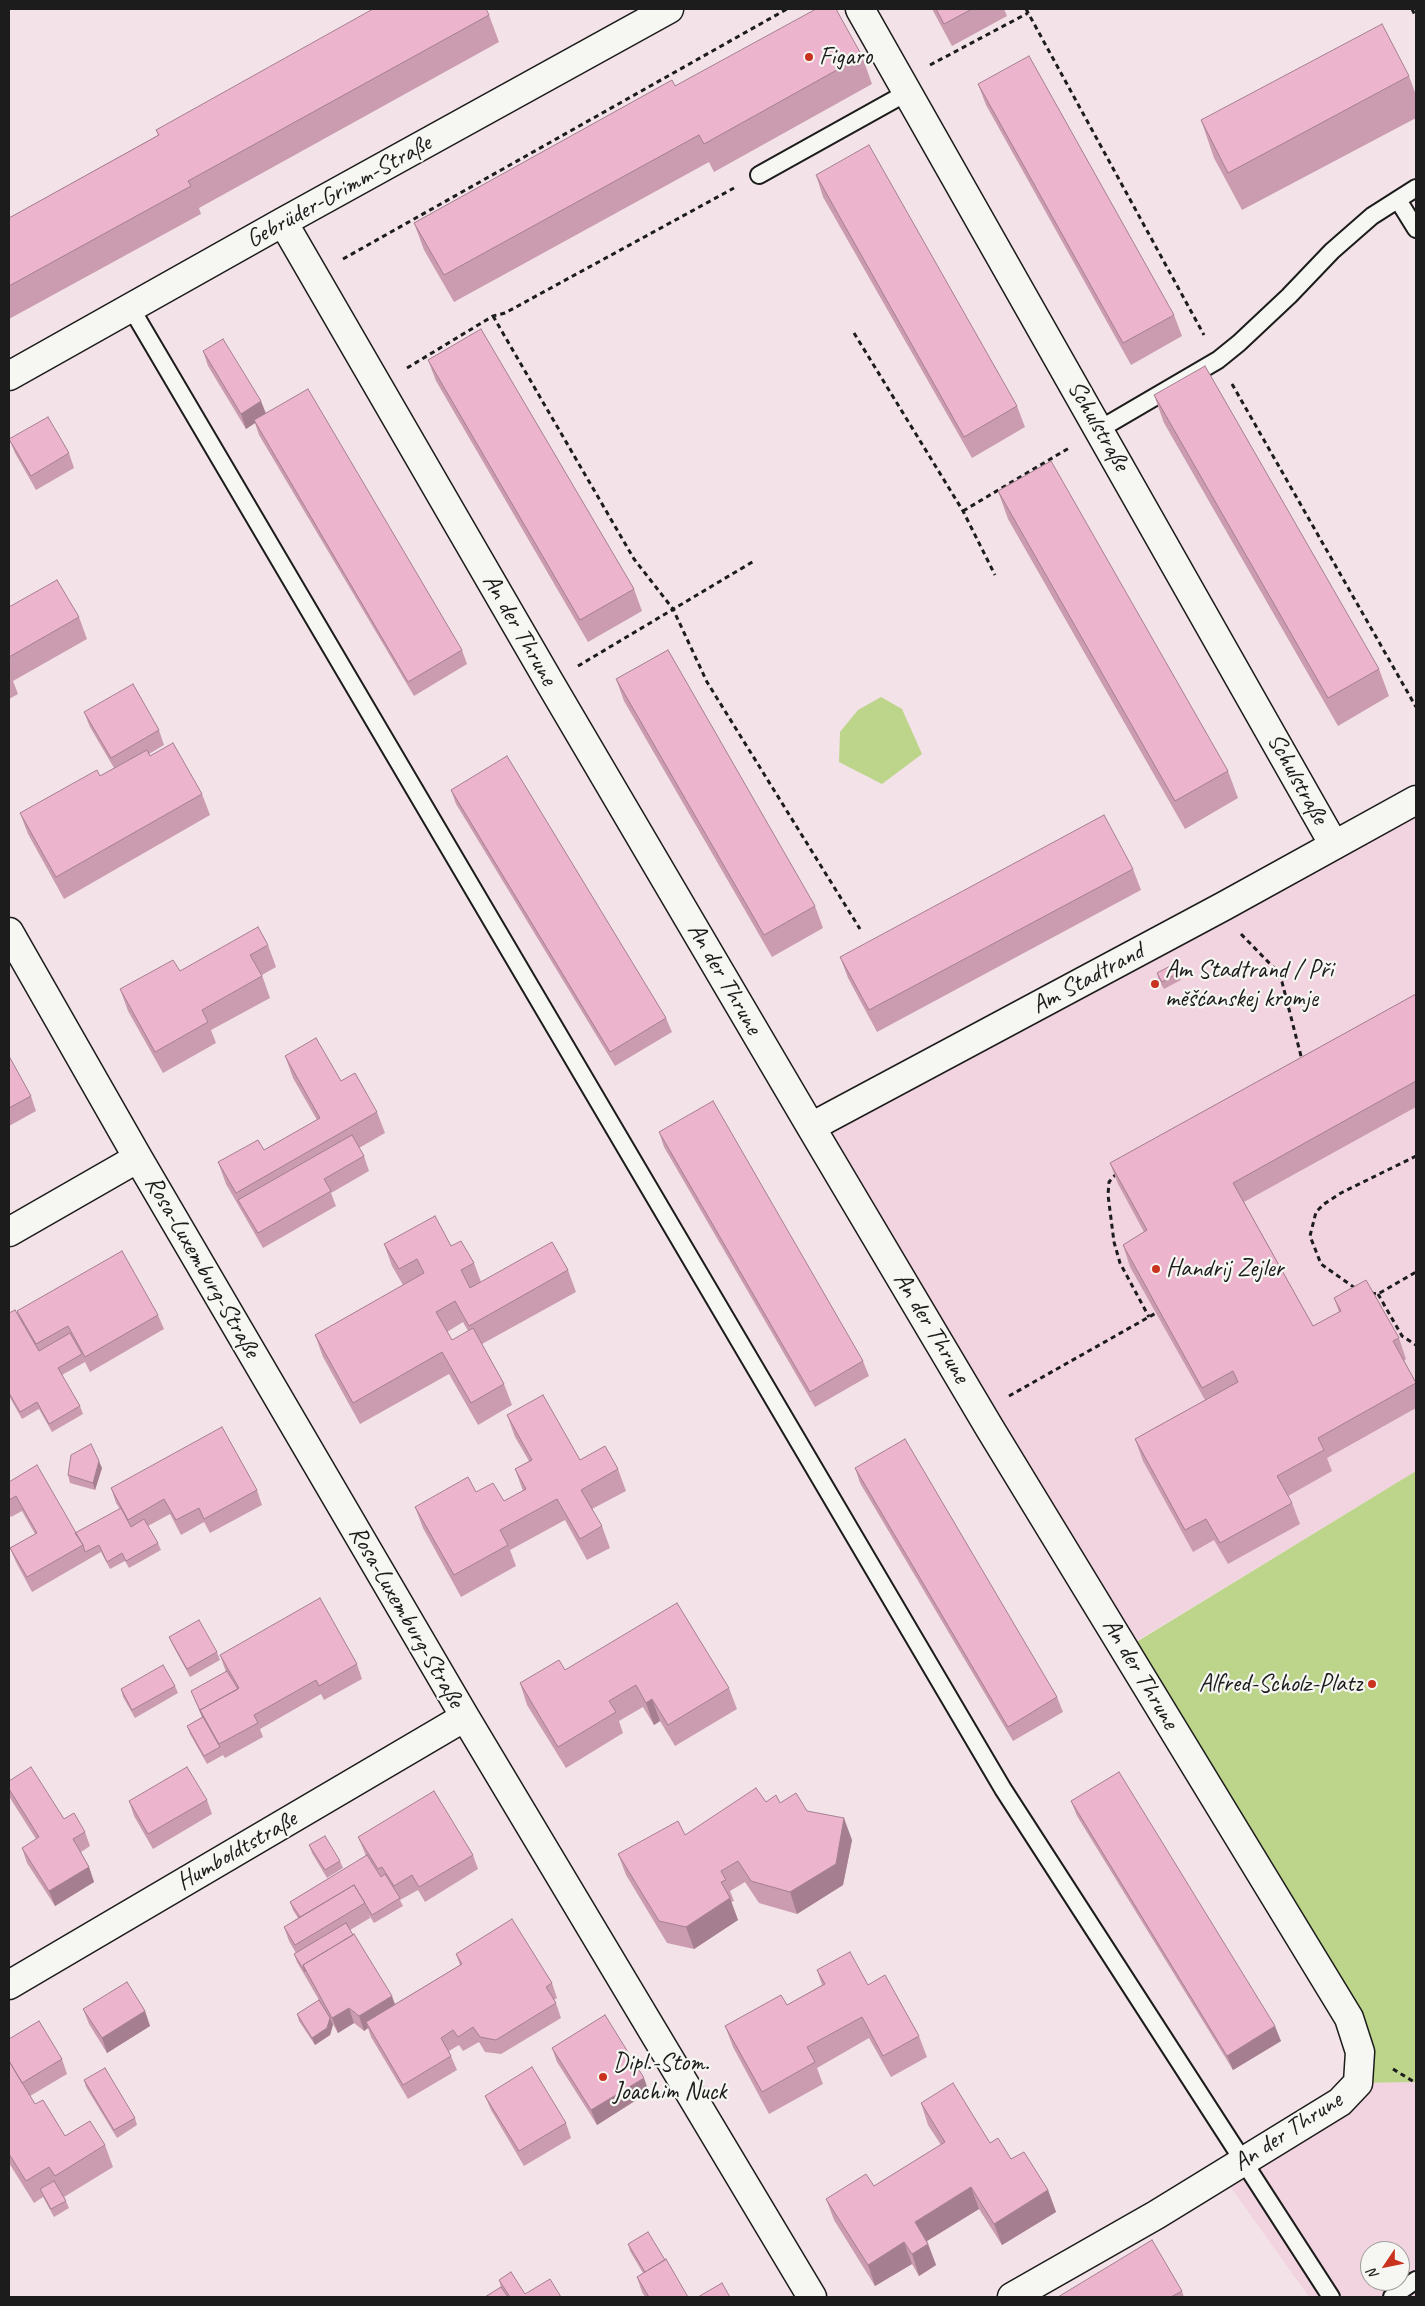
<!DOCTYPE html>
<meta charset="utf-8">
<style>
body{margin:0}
#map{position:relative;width:1425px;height:2306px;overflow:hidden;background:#f3e2e7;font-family:Caveat,sans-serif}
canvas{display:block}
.frame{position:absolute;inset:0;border:10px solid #1c1c1c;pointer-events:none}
.north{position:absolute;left:1360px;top:2241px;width:50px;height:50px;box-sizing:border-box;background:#f6f6f2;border:1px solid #9f9f9c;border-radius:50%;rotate:236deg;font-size:14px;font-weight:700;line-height:20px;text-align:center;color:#1c1c1c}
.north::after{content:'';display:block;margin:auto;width:18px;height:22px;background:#c8321e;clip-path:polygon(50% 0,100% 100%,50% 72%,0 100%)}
</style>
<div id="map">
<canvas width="1425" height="2306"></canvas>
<div class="frame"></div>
<div class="north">N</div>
</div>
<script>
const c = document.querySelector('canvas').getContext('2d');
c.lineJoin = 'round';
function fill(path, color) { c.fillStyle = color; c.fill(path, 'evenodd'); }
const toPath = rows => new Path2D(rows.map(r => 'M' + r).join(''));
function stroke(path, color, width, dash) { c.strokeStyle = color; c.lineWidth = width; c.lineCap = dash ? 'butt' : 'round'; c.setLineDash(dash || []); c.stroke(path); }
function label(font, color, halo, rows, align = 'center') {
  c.font = font + ' Caveat,sans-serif'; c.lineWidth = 4.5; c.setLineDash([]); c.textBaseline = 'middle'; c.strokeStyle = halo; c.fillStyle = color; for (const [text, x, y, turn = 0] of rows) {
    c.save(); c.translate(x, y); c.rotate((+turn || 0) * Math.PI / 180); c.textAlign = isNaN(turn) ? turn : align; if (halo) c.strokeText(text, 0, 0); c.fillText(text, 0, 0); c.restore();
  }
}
fill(toPath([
 [1416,801,1416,1471,1125,1648,812,1127],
 [1416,2082,1416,2297,1309,2297,1222,2175,1358,2083],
 [1370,2251,1400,2251,1400,2281,1370,2281]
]), '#f1d4df');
fill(toPath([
 [881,697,902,709,922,754,882,784,839,762,840,732,858,710],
 [1416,1471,1416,2082,1358,2083,1360,2052,1125,1649]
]), '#bdd48b');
const lane = toPath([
 [759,175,908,92],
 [1398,200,1416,229],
 [131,308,1003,1789,1331,2297],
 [1100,429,1218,360,1239,343,1289,296,1332,251,1372,216,1416,188],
 [1392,2297,1416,2280]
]);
const street = toPath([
 [860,9,1334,845],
 [283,222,550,683,811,1127,989,1427,1349,2018,1360,2052,1358,2083,1340,2102,1156,2215,1012,2297],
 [9,376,283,222,669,9],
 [9,932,138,1158,465,1717,812,2297],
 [811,1127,1224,906,1416,800],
 [9,1232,138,1158],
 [9,1985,465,1717]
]);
stroke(lane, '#1c1c1c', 20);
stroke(street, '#1c1c1c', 31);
stroke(toPath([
 [1026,9,1204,335],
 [1412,9,1416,17],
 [930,65,1028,13],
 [343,259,787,9],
 [493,316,634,559,673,609,707,682,860,929],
 [854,333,963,511,995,575],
 [407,368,493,316,505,313,734,188],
 [1232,384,1416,707],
 [963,511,1069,448],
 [578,666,754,561],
 [1241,934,1275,969,1282,982,1302,1060],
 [1117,1173,1109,1182,1108,1195,1114,1242,1120,1263,1149,1317],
 [1355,1288,1321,1264,1310,1236,1316,1212,1324,1204,1341,1193,1416,1156],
 [1371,1293,1378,1294,1416,1272],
 [1378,1294,1402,1336,1416,1345],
 [1009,1396,1156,1313],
 [1393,2069,1416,2083]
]), '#1c1c1c', 3, [5, 4]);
stroke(lane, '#f6f6f2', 16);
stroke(street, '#f6f6f2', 28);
fill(toPath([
 [932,9,1004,9,1007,16,952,46],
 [489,15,499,42,199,208,201,214,9,319,9,218,158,135,156,130],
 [862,56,872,84,714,172,709,162,454,302,424,250,414,223,675,86],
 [1409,76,1416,95,1416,118,1242,210,1214,158,1201,120],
 [978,84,1174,315,1182,336,1131,365,986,105],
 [816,175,1017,406,1025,427,972,458,823,197],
 [203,351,266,413,462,650,467,664,414,696,259,435,255,423,246,429,208,366],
 [428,360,634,589,642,611,588,642,436,381],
 [1154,395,1379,669,1389,696,1338,726,1164,423],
 [9,439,69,453,74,468,36,490,15,453],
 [998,491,1228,771,1238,798,1185,829,1008,519],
 [9,607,79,617,87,639,13,681,18,694,9,699],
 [616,679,815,906,823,928,772,957,624,701],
 [84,712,159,730,164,745,149,754,150,756,202,794,210,815,64,899,28,834,20,813,100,776,114,768,90,727],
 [451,790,666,1018,672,1032,615,1066,456,804],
 [1133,869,1141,890,877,1032,848,978,840,957],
 [268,945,276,967,262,975,270,998,211,1030,216,1043,163,1073,128,1011,120,989],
 [1157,973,1178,973,1181,980,1164,989,1159,981],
 [1416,994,1416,1107,1244,1202,1313,1326,1339,1312,1334,1298,1399,1338,1406,1359,1404,1361,1416,1382,1416,1408,1327,1458,1332,1471,1288,1496,1292,1503,1300,1524,1228,1564,1214,1540,1193,1552,1143,1461,1135,1439,1205,1400,1130,1267,1123,1245,1144,1232,1118,1184,1110,1163],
 [9,1056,31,1096,36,1111,9,1126],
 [285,1056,341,1081,377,1112,385,1133,359,1148,364,1156,369,1171,331,1193,336,1206,263,1248,226,1184,218,1162,264,1150,317,1120,293,1078],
 [659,1132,863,1361,869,1376,815,1407,664,1147],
 [384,1244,451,1246,474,1263,481,1282,568,1270,576,1292,482,1344,504,1384,512,1405,478,1425,449,1374,360,1424,323,1357,315,1335,403,1285,392,1266],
 [463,1322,468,1331,452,1340,447,1332],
 [17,1311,158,1315,164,1329,90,1372,85,1362,62,1375,80,1406,83,1414,52,1432,39,1409,22,1419,9,1396,9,1313,20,1319],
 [507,1415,580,1460,618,1469,626,1491,592,1509,602,1526,610,1548,587,1560,565,1520,510,1550,516,1566,461,1597,423,1528,415,1507,476,1492,504,1501,523,1491,515,1469,529,1461,515,1437],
 [102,1468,95,1490,70,1483,68,1475],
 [855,1468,1057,1697,1063,1712,1013,1741,860,1483],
 [9,1482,75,1533,120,1509,116,1503,111,1488,257,1490,262,1505,210,1533,204,1522,181,1535,170,1514,148,1526,158,1543,161,1550,129,1568,125,1561,110,1569,101,1552,32,1592,16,1562,10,1548,35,1534,22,1511,11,1517,9,1514],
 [169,1637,217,1652,220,1660,190,1677,172,1644],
 [220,1655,357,1664,362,1679,324,1700,321,1694,260,1729,263,1737,225,1758,223,1755,207,1764,190,1734,187,1726,202,1717,191,1691,226,1672],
 [565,1670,729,1688,737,1709,675,1746,660,1721,654,1725,643,1707,619,1721,623,1733,566,1768,527,1705,520,1683],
 [175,1686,178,1693,135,1718,123,1697,121,1689],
 [9,1781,64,1819,85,1832,90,1846,81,1852,89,1867,94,1882,55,1906,27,1863,22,1848,36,1839,10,1798,9,1794],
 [207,1800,212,1814,153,1849,134,1816,129,1801],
 [1071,1801,1281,2041,1233,2070,1077,1816],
 [766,1802,780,1803,807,1811,852,1840,843,1885,797,1914,759,1903,745,1882,730,1891,734,1901,731,1902,738,1920,694,1949,667,1943,626,1875,618,1854,685,1835],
 [358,1837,473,1855,478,1869,425,1902,418,1890,400,1900,403,1906,374,1923,369,1915,370,1918,350,1930,395,2004,460,1965,456,1954,552,1983,557,1998,554,2000,556,2003,561,2018,501,2054,485,2052,479,2042,463,2051,459,2045,449,2051,451,2056,457,2070,408,2099,371,2037,368,2028,364,2031,354,2023,338,2033,333,2024,330,2035,315,2045,299,2021,297,2014,319,2000,297,1962,294,1954,296,1953,289,1941,284,1927,298,1918,293,1910,290,1902,366,1856,364,1851],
 [309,1845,340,1861,343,1868,327,1878,312,1853],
 [817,1970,868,1985,919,2036,927,2057,891,2077,869,2038,817,2068,823,2084,769,2114,733,2047,725,2026,787,2005,822,1985],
 [83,2009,145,2011,150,2026,107,2053,89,2024],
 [9,2039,62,2059,67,2074,30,2096,35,2104,65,2136,105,2145,113,2167,64,2197,69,2208,54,2217,43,2197,34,2203,9,2163],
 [552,2048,649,2092,597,2125,557,2062],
 [84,2080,135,2118,137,2125,117,2138,86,2087],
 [485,2096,566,2123,571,2138,524,2166,491,2110],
 [921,2103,990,2143,1011,2159,1048,2190,1056,2212,1002,2245,979,2209,927,2241,936,2265,919,2276,912,2264,875,2286,834,2220,826,2199,874,2186,941,2145,928,2125],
 [628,2244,688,2297,645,2297,642,2292,637,2277,643,2273,630,2251],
 [499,2280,525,2294,561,2297,485,2297,501,2287],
 [1182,2291,1184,2297,1058,2297]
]), '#cb9cb0');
fill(toPath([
 [261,401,267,416,254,420,255,423,246,429,241,414],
 [99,1461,102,1468,95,1490,93,1483],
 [652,1699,660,1721,654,1725,646,1703],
 [844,1818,852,1840,843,1885,797,1914,790,1892],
 [89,1867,94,1882,55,1906,49,1891],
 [730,1898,738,1920,694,1949,686,1927],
 [392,1996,397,2010,366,2022,368,2028,364,2031,359,2016],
 [349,2008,354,2023,338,2033,332,2018],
 [145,2011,150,2026,107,2053,102,2038],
 [330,2018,333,2025,330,2035,315,2045,312,2038],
 [1275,2026,1281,2041,1233,2070,1227,2056],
 [644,2078,649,2092,597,2125,591,2110],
 [971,2187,979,2209,922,2244,915,2222],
 [1048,2190,1056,2212,1002,2245,994,2224],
 [904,2242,912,2264,875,2286,868,2265],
 [928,2244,936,2265,919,2276,912,2254]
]), '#a57f90');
const building = toPath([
 [373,9,486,9,489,15,188,181,191,186,9,286,9,218,159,135,156,130,373,9],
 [816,9,836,9,862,56,704,144,699,135,444,275,414,223,672,80,675,86,816,9],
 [936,9,972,9,944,24,936,9],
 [1382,24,1409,76,1228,173,1201,120,1382,24],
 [1029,56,1174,315,1123,343,978,84,1029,56],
 [869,145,1017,406,964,437,816,175,869,145],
 [481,329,634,589,580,620,428,360,481,329],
 [223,339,261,401,241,414,203,351,223,339],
 [1205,366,1379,669,1328,698,1154,395,1205,366],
 [308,389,462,650,408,682,254,420,308,389],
 [48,417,69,453,31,476,9,439,48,417],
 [1051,461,1228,771,1175,801,998,491,1051,461],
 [57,580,79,617,9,657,9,607,57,580],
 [668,650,815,906,764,935,616,679,668,650],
 [133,684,159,730,111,758,84,712,133,684],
 [173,743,202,794,56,877,20,813,97,770,100,776,147,750,150,756,173,743],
 [507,756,666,1018,610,1052,451,790,507,756],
 [1104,815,1133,869,869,1010,840,957,1104,815],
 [258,927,268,945,250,955,262,976,202,1010,208,1022,155,1052,120,989,173,960,180,971,258,927],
 [1174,964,1178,973,1162,982,1157,973,1174,964],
 [1416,994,1416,1081,1233,1183,1313,1326,1341,1311,1334,1298,1366,1280,1399,1338,1393,1341,1416,1383,1318,1438,1324,1450,1277,1476,1292,1503,1220,1543,1206,1519,1185,1530,1135,1439,1238,1382,1233,1371,1202,1388,1123,1245,1147,1230,1110,1163,1416,994],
 [316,1038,341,1081,355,1073,377,1112,236,1193,218,1162,258,1140,264,1150,320,1118,285,1056,316,1038],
 [9,1056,31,1096,9,1108,9,1056],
 [713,1101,863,1361,810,1392,659,1132,713,1101],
 [352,1135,364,1156,324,1179,331,1191,258,1233,238,1200,352,1135],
 [435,1216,451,1246,461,1241,474,1263,461,1270,470,1288,552,1242,568,1270,469,1326,455,1301,436,1312,452,1340,473,1328,504,1384,471,1403,442,1352,353,1403,315,1335,424,1273,417,1259,399,1269,384,1244,435,1216],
 [122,1251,158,1315,85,1357,68,1326,36,1344,17,1311,122,1251],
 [15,1310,39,1351,70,1333,82,1354,58,1368,80,1406,49,1424,37,1402,20,1412,9,1393,9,1313,15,1310],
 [543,1395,580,1460,605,1446,618,1469,581,1490,602,1526,580,1539,557,1499,500,1530,508,1545,454,1575,415,1507,468,1477,476,1492,493,1483,504,1501,526,1489,515,1469,532,1460,507,1415,543,1395],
 [222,1427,257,1490,204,1519,199,1508,176,1520,164,1499,128,1520,111,1488,222,1427],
 [905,1439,1057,1697,1008,1727,855,1468,905,1439],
 [91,1444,99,1461,93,1483,68,1475,71,1455,91,1444],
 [37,1465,83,1545,27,1577,10,1548,37,1533,16,1496,9,1500,9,1482,37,1465],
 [121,1508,131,1527,144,1519,158,1543,126,1561,122,1553,107,1562,99,1545,85,1552,83,1545,75,1533,121,1508],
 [320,1598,357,1664,319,1686,316,1680,254,1715,258,1723,219,1744,200,1710,239,1688,220,1655,320,1598],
 [677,1603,729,1688,668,1725,652,1699,646,1703,636,1685,609,1701,616,1712,558,1747,520,1683,559,1660,565,1670,677,1603],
 [199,1620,217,1652,187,1669,169,1637,199,1620],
 [163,1665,175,1686,132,1710,121,1689,163,1665],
 [227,1671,238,1689,200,1710,203,1717,191,1691,227,1671],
 [203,1717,220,1747,204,1756,187,1726,203,1717],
 [31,1767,64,1819,74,1813,85,1832,73,1839,89,1867,49,1891,22,1848,39,1837,9,1789,9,1781,31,1767],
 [187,1767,207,1800,148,1834,129,1801,187,1767],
 [1119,1772,1275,2026,1227,2056,1071,1801,1119,1772],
 [756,1788,766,1802,776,1795,780,1803,796,1793,807,1811,844,1818,836,1864,790,1892,751,1881,738,1861,721,1871,726,1880,721,1882,730,1898,686,1927,659,1921,618,1854,678,1821,685,1835,756,1788],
 [434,1791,473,1855,419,1887,412,1875,394,1886,382,1867,378,1869,358,1837,434,1791],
 [325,1836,340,1861,325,1870,309,1845,325,1836],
 [367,1855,381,1877,385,1874,400,1898,372,1915,354,1885,300,1917,290,1902,367,1855],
 [354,1885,365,1903,295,1945,284,1927,354,1885],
 [512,1919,552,1983,546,1987,556,2003,496,2040,480,2037,473,2027,458,2037,453,2030,441,2038,451,2056,403,2085,366,2022,462,1964,456,1954,512,1919],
 [346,1923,353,1935,303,1965,305,1972,294,1954,346,1923],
 [354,1934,392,1996,359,2016,349,2008,332,2018,303,1965,354,1934],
 [850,1952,868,1985,885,1975,919,2036,883,2056,862,2017,807,2047,815,2062,762,2092,725,2026,781,1995,787,2005,825,1984,817,1970,850,1952],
 [127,1982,145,2011,102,2038,83,2009,127,1982],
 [319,2000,330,2018,327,2028,312,2038,297,2014,319,2000],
 [605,2015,644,2078,591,2110,552,2048,605,2015],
 [39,2021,62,2059,22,2083,9,2061,9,2039,39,2021],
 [9,2061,35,2104,43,2100,65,2136,90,2121,105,2145,55,2176,49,2167,26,2181,9,2154,9,2061],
 [532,2067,566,2123,519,2151,485,2096,532,2067],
 [105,2068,135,2118,114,2130,84,2080,105,2068],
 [953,2083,990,2143,998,2138,1011,2159,1024,2152,1048,2190,994,2224,971,2187,915,2222,928,2244,912,2254,904,2242,868,2265,826,2199,866,2174,874,2186,945,2142,921,2103,953,2083],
 [54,2181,66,2201,51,2209,40,2189,54,2181],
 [648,2232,665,2260,645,2272,628,2244,648,2232],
 [1152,2240,1182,2291,1171,2297,1058,2297,1152,2240],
 [666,2259,688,2297,649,2297,637,2277,666,2259],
 [511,2272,525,2294,550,2279,561,2297,510,2297,499,2280,511,2272],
 [722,2283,730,2297,698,2297,722,2283],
 [501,2287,508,2297,485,2297,501,2287]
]);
fill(building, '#ecb5cd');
stroke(building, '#a57f90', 1);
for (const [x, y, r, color] of [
 [809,57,5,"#c8321e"],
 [1155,984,5,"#c8321e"],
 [1156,1269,5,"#c8321e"],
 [1372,1684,5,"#c8321e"],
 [603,2077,5,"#c8321e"]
]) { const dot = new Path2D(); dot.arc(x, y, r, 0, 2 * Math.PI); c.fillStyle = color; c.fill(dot); stroke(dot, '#f6f6f2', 2); }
label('25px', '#1c1c1c', '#f6f6f2', [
 ["Figaro",819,57],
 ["Am Stadtrand / Při",1165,970],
 ["měšćanskej kromje",1165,999],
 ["Handrij Zejler",1166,1269],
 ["Alfred-Scholz-Platz",1362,1684,"right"],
 ["Dipl.-Stom.",613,2063],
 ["Joachim Nuck",613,2092]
], 'left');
label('25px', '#1c1c1c', '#f6f6f2', [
 ["Gebrüder-Grimm-Straße",339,192,-29],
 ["Schulstraße",1098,426,60],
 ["An der Thrune",519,630,60],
 ["Schulstraße",1297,779,61],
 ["An der Thrune",724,979,60],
 ["Am Stadtrand",1088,979,-28],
 ["Rosa-Luxemburg-Straße",202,1267,60],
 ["An der Thrune",931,1328,59],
 ["Rosa-Luxemburg-Straße",406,1617,60],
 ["An der Thrune",1140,1674,59],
 ["Humboldtstraße",237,1851,-30],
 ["An der Thrune",1288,2132,-33]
]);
</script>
